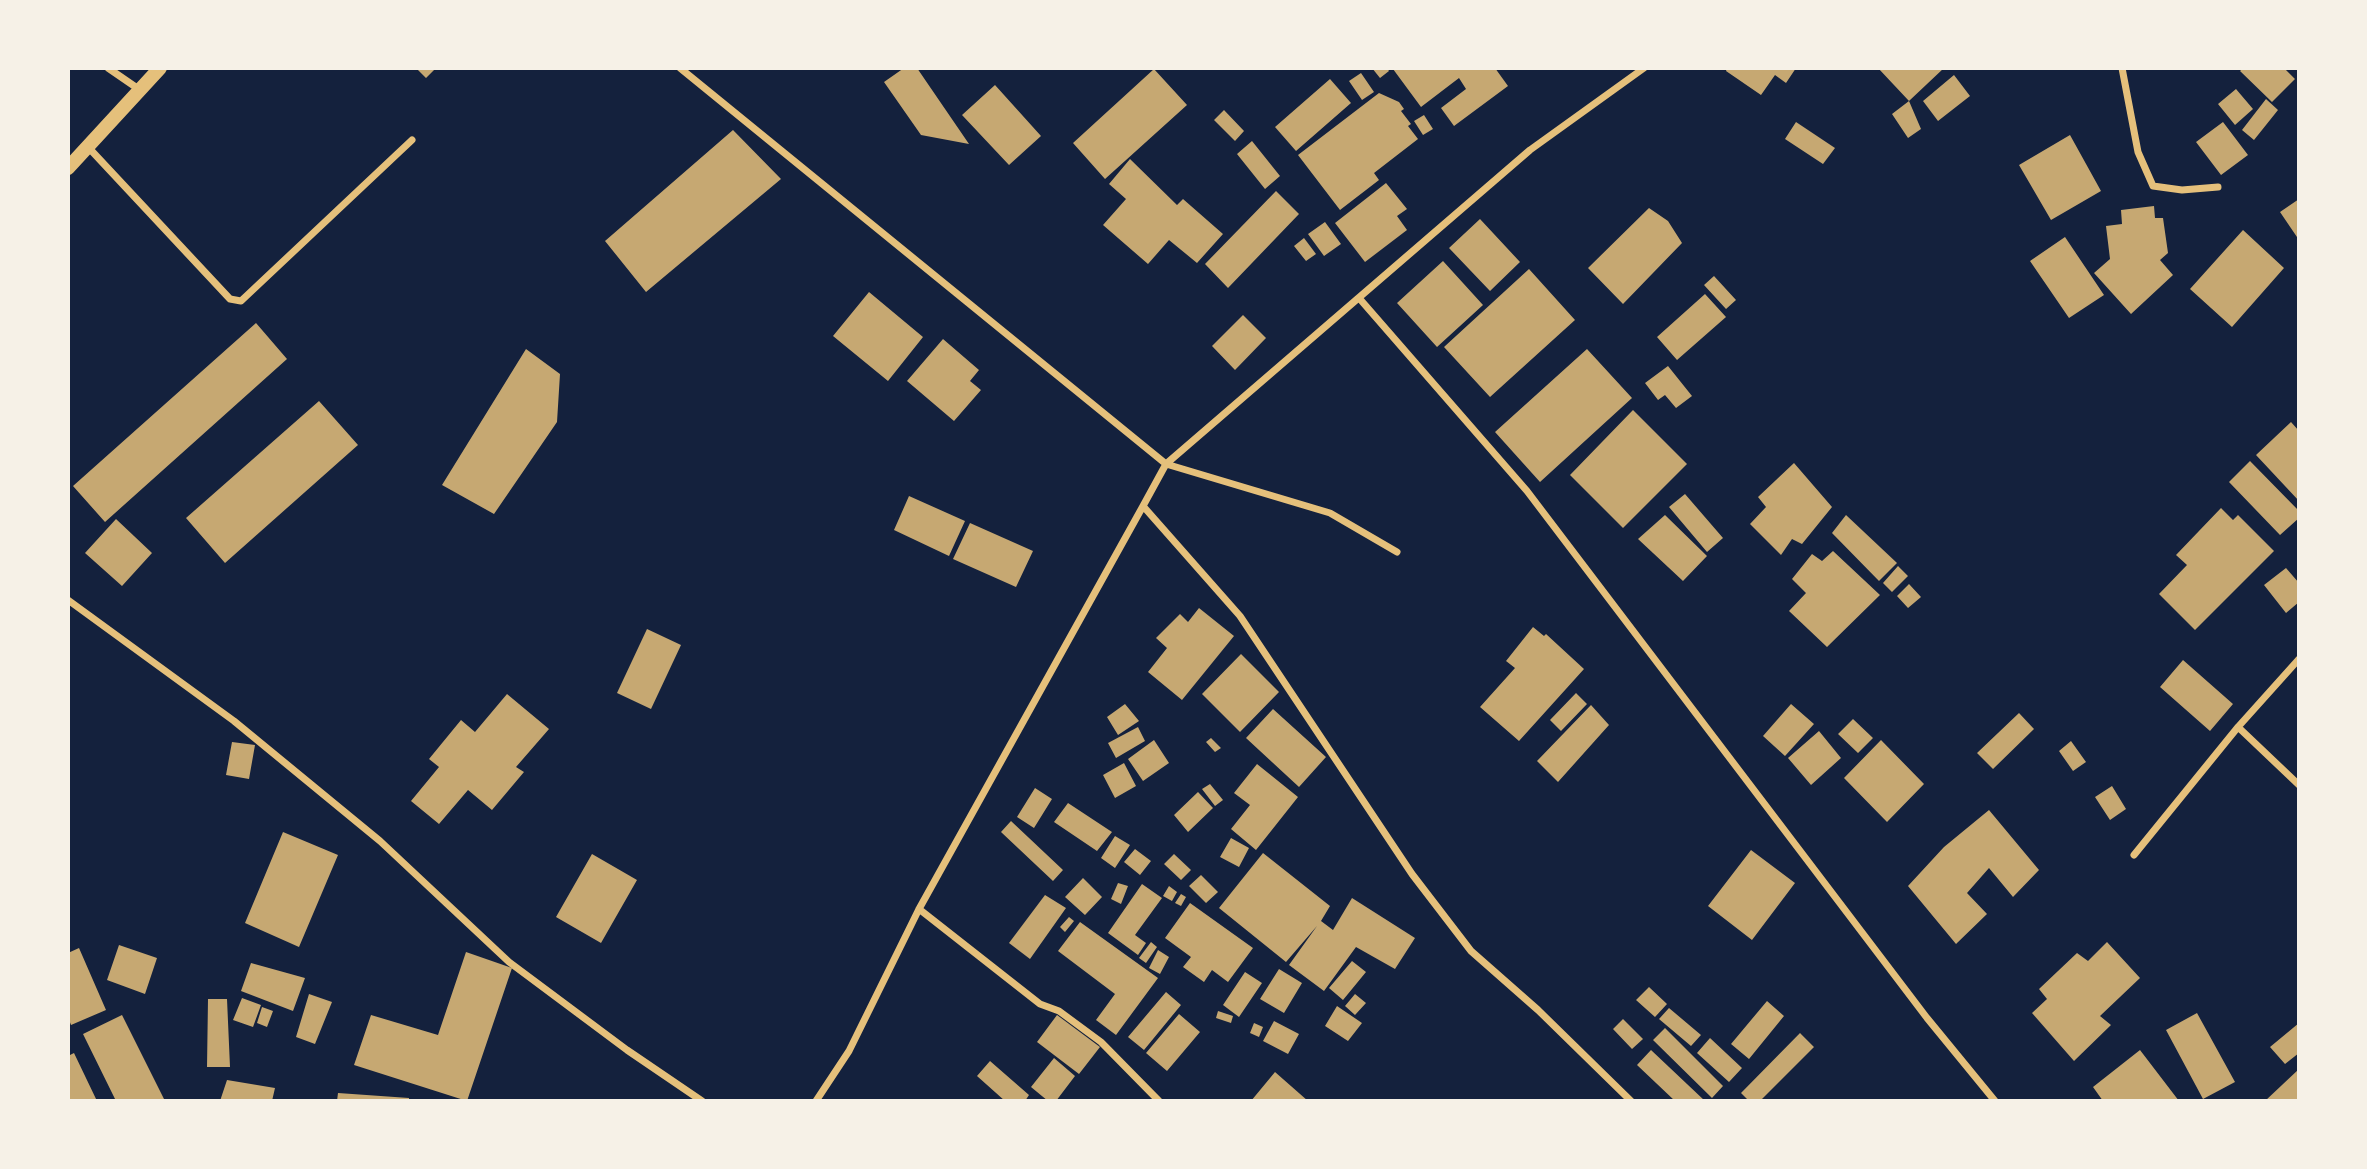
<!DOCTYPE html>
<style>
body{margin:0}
#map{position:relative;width:2367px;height:1169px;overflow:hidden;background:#14213d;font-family:"Fira Sans",sans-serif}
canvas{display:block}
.frame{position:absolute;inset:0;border:70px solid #f6f1e7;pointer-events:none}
</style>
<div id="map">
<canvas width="2367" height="1169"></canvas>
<div class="frame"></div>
</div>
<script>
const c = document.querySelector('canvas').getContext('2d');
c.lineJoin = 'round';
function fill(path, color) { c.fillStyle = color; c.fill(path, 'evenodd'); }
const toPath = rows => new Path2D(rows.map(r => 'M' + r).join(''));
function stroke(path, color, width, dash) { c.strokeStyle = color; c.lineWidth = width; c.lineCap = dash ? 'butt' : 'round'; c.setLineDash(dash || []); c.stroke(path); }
fill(toPath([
 [416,68,436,68,426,78],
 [904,68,917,68,969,144,921,135,884,82],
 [1372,68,1387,68,1389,71,1380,78],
 [1495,68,1508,86,1454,126,1441,108,1466,89,1459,78,1421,107,1393,69],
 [1727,68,1796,68,1786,83,1775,75,1761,95,1726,71],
 [1878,68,1944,68,1909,101],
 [2243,68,2284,68,2295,79,2272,102,2240,71],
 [1154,69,1187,105,1105,179,1073,143],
 [1361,73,1374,92,1362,100,1349,81],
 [1954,75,1970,96,1938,121,1923,101],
 [1330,79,1351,103,1296,151,1275,127],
 [995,85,1041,136,1009,165,962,115],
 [2236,89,2253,109,2235,125,2218,104],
 [1379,93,1399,102,1404,109,1401,111,1411,124,1408,126,1418,139,1374,173,1379,180,1340,210,1298,155],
 [2266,99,2278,110,2254,140,2242,130],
 [1909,101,1921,129,1908,138,1892,114],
 [1224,110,1244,131,1235,141,1214,120],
 [1424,115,1433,129,1423,135,1414,121],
 [1796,122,1835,148,1823,164,1785,139],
 [2223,122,2248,155,2221,175,2196,142],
 [733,130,781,179,646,292,605,241],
 [2070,135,2101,191,2051,220,2019,165],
 [1252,141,1280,176,1265,189,1237,154],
 [1130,159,1177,205,1183,199,1223,234,1197,263,1169,240,1148,264,1103,225,1126,199,1109,184],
 [1386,183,1407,209,1397,216,1407,230,1365,262,1335,223],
 [1276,191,1299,214,1228,288,1205,264],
 [2299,199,2299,240,2280,212],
 [2154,206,2155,218,2163,218,2168,253,2160,260,2173,275,2131,314,2094,273,2110,259,2106,226,2122,224,2121,210],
 [1649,208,1668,221,1682,243,1623,304,1588,268],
 [1480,219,1520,262,1490,291,1449,248],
 [1325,222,1341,244,1324,256,1308,234],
 [2243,230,2284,268,2232,327,2190,289],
 [2065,237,2104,295,2069,318,2030,261],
 [1304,238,1316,254,1306,261,1294,246],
 [1443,261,1483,305,1437,347,1397,303],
 [1529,269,1575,320,1490,397,1444,347],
 [1714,276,1736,300,1726,309,1704,285],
 [869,292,923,337,888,381,833,336],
 [1705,294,1726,317,1677,360,1657,337],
 [1243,315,1266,338,1235,370,1212,346],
 [256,323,287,359,105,522,73,486],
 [943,339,979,370,970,381,981,390,954,421,907,381],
 [526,349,560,374,557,422,494,514,442,485],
 [1587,349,1632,398,1540,482,1495,432],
 [1668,366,1692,396,1676,408,1665,395,1658,400,1645,383],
 [319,401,358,445,225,563,186,518],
 [1633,410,1687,464,1623,528,1570,475],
 [2291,422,2299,431,2299,501,2256,455],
 [2250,461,2299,511,2299,518,2280,535,2229,482],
 [1794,463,1832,507,1802,544,1792,539,1781,555,1750,524,1766,507,1758,497],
 [1685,494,1723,538,1707,552,1669,507],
 [909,496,965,521,949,556,894,530],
 [2221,508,2233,520,2238,515,2274,551,2195,630,2159,594,2187,565,2176,555],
 [1665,515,1707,556,1683,581,1638,539],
 [1846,515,1897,563,1879,581,1832,533],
 [116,519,152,553,122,586,85,553],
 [970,523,1033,551,1016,587,953,559],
 [1833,551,1880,595,1827,647,1789,611,1806,593,1792,579,1812,554,1822,561],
 [1898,566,1908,576,1892,592,1883,583],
 [2286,568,2299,583,2299,602,2286,613,2264,585],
 [1909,584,1921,597,1908,608,1897,596],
 [1199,608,1234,636,1182,700,1148,672,1167,648,1156,638,1180,614,1188,622],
 [1533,627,1544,636,1546,634,1584,669,1519,741,1480,707,1515,668,1506,661],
 [647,629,681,645,651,709,617,693],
 [1241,654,1279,692,1240,732,1202,694],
 [2183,660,2233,704,2210,731,2160,687],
 [1576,693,1587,704,1561,731,1550,720],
 [507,694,549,729,516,767,524,772,492,810,468,790,439,824,411,801,439,767,429,759,461,720,475,732],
 [1125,704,1139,721,1118,735,1107,717],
 [1791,704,1814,724,1785,756,1763,736],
 [1591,705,1609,725,1558,782,1537,761],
 [1273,709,1326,757,1299,787,1246,738],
 [2019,713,2034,729,1993,769,1977,753],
 [1853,719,1873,738,1858,753,1838,734],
 [1138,727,1145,741,1116,758,1108,743],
 [1819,731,1841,758,1811,785,1788,758],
 [1211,738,1221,748,1215,752,1206,742],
 [1154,740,1169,763,1143,781,1128,759],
 [1881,740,1924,784,1887,822,1844,778],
 [2071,741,2086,762,2073,771,2059,751],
 [232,742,255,745,249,779,226,775],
 [1124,763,1136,786,1115,798,1103,775],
 [1257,764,1298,797,1256,850,1231,829,1250,805,1234,793],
 [1210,784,1223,800,1215,806,1202,789],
 [2112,786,2126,809,2110,820,2095,797],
 [1035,788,1052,799,1034,828,1017,817],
 [1198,792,1213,808,1188,832,1174,815],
 [1068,803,1112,832,1097,851,1054,822],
 [1989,810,2039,870,2013,897,1989,868,1967,893,1987,914,1956,944,1908,886,1944,847],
 [1011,821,1063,870,1053,881,1001,832],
 [283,832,338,855,299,947,245,923],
 [1115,836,1130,845,1115,868,1101,858],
 [1231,838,1249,848,1239,867,1220,857],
 [1135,849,1151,861,1140,875,1124,862],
 [1751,850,1795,883,1752,940,1708,906],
 [1263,853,1330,906,1321,921,1333,930,1352,898,1415,938,1395,969,1356,947,1324,991,1289,965,1317,926,1286,962,1219,908],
 [592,854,637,880,601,943,556,917],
 [1174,854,1191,870,1181,880,1164,864],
 [1201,875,1218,892,1206,903,1189,886],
 [1083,878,1102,897,1085,915,1065,897],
 [1118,883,1128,886,1121,904,1111,899],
 [1142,884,1162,898,1135,935,1146,943,1138,955,1108,933],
 [1169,886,1177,892,1172,901,1163,896],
 [1181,894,1186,897,1181,906,1175,903],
 [1045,895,1066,908,1030,959,1009,943],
 [1190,903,1253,948,1228,982,1212,970,1204,982,1183,967,1191,957,1165,938],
 [1069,917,1074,921,1065,932,1060,927],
 [1080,922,1158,978,1116,1035,1096,1020,1115,994,1058,951],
 [1151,942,1157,947,1146,963,1139,958],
 [2107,942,2140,978,2100,1016,2111,1025,2074,1061,2032,1013,2047,999,2039,989,2077,953,2088,961],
 [119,945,157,958,145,994,107,980],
 [79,948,106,1010,71,1025,68,1017,68,953],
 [1158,950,1169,957,1160,974,1149,968],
 [466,952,512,968,467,1101,354,1065,371,1015,438,1035],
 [1352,961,1366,972,1343,1000,1329,988],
 [251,963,305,978,293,1011,241,991],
 [1279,969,1302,983,1284,1013,1260,999],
 [1245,972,1262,983,1239,1017,1223,1005],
 [1649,987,1667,1004,1655,1017,1636,1000],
 [1166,992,1181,1005,1144,1050,1128,1037],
 [309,994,332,1002,315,1044,296,1037],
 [1355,994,1366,1003,1355,1015,1345,1006],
 [242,998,261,1005,253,1027,233,1020],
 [208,999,227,999,230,1067,207,1067],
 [1767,1001,1784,1016,1749,1059,1731,1044],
 [1337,1006,1362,1023,1348,1041,1325,1026],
 [262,1007,273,1011,267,1027,257,1023],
 [1669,1008,1701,1035,1691,1046,1659,1019],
 [1218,1011,1233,1016,1231,1023,1216,1018],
 [2197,1013,2235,1082,2203,1099,2166,1030],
 [1179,1014,1200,1032,1167,1071,1146,1053],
 [122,1015,165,1101,116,1101,83,1034],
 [1057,1015,1100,1047,1079,1074,1037,1042],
 [1623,1019,1643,1039,1632,1049,1613,1029],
 [1274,1021,1299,1034,1288,1054,1263,1041],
 [1254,1023,1263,1027,1259,1037,1250,1033],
 [2299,1023,2299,1053,2285,1064,2270,1047],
 [1665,1028,1723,1086,1712,1098,1653,1040],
 [1800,1033,1814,1047,1760,1101,1749,1101,1741,1093],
 [1710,1038,1742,1068,1729,1082,1697,1053],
 [1651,1050,1705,1101,1675,1101,1637,1065],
 [2140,1050,2179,1101,2103,1101,2093,1087],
 [74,1053,97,1101,68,1101,68,1056],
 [1054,1058,1075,1076,1056,1101,1048,1101,1031,1087],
 [990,1061,1029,1095,1025,1101,1005,1101,977,1076],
 [2299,1069,2299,1101,2265,1101],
 [1275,1072,1308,1101,1251,1101],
 [227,1080,275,1088,272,1101,220,1101],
 [338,1093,409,1098,409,1101,337,1101]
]), '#c6a872');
stroke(toPath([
 [108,68,140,90],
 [680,68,1166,464,1143,506,1240,616,1412,874,1471,951,1538,1010,1631,1101],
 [2122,68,2138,152,2153,186,2182,190,2218,187],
 [88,147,230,299,241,301,412,140],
 [1359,298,1527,491,1927,1018,1995,1101],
 [1166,464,1530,150,1644,68],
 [1166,464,1330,513,1397,552],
 [68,600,234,721,380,841,509,962,627,1050,702,1101],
 [2238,727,2299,785],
 [2134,855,2238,727,2299,659],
 [919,909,1040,1004,1059,1011,1101,1042,1159,1101],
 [816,1101,849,1051,919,909,1143,506]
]), '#e5c07b', 7);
stroke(toPath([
 [68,168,160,68]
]), '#e5c07b', 14);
</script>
